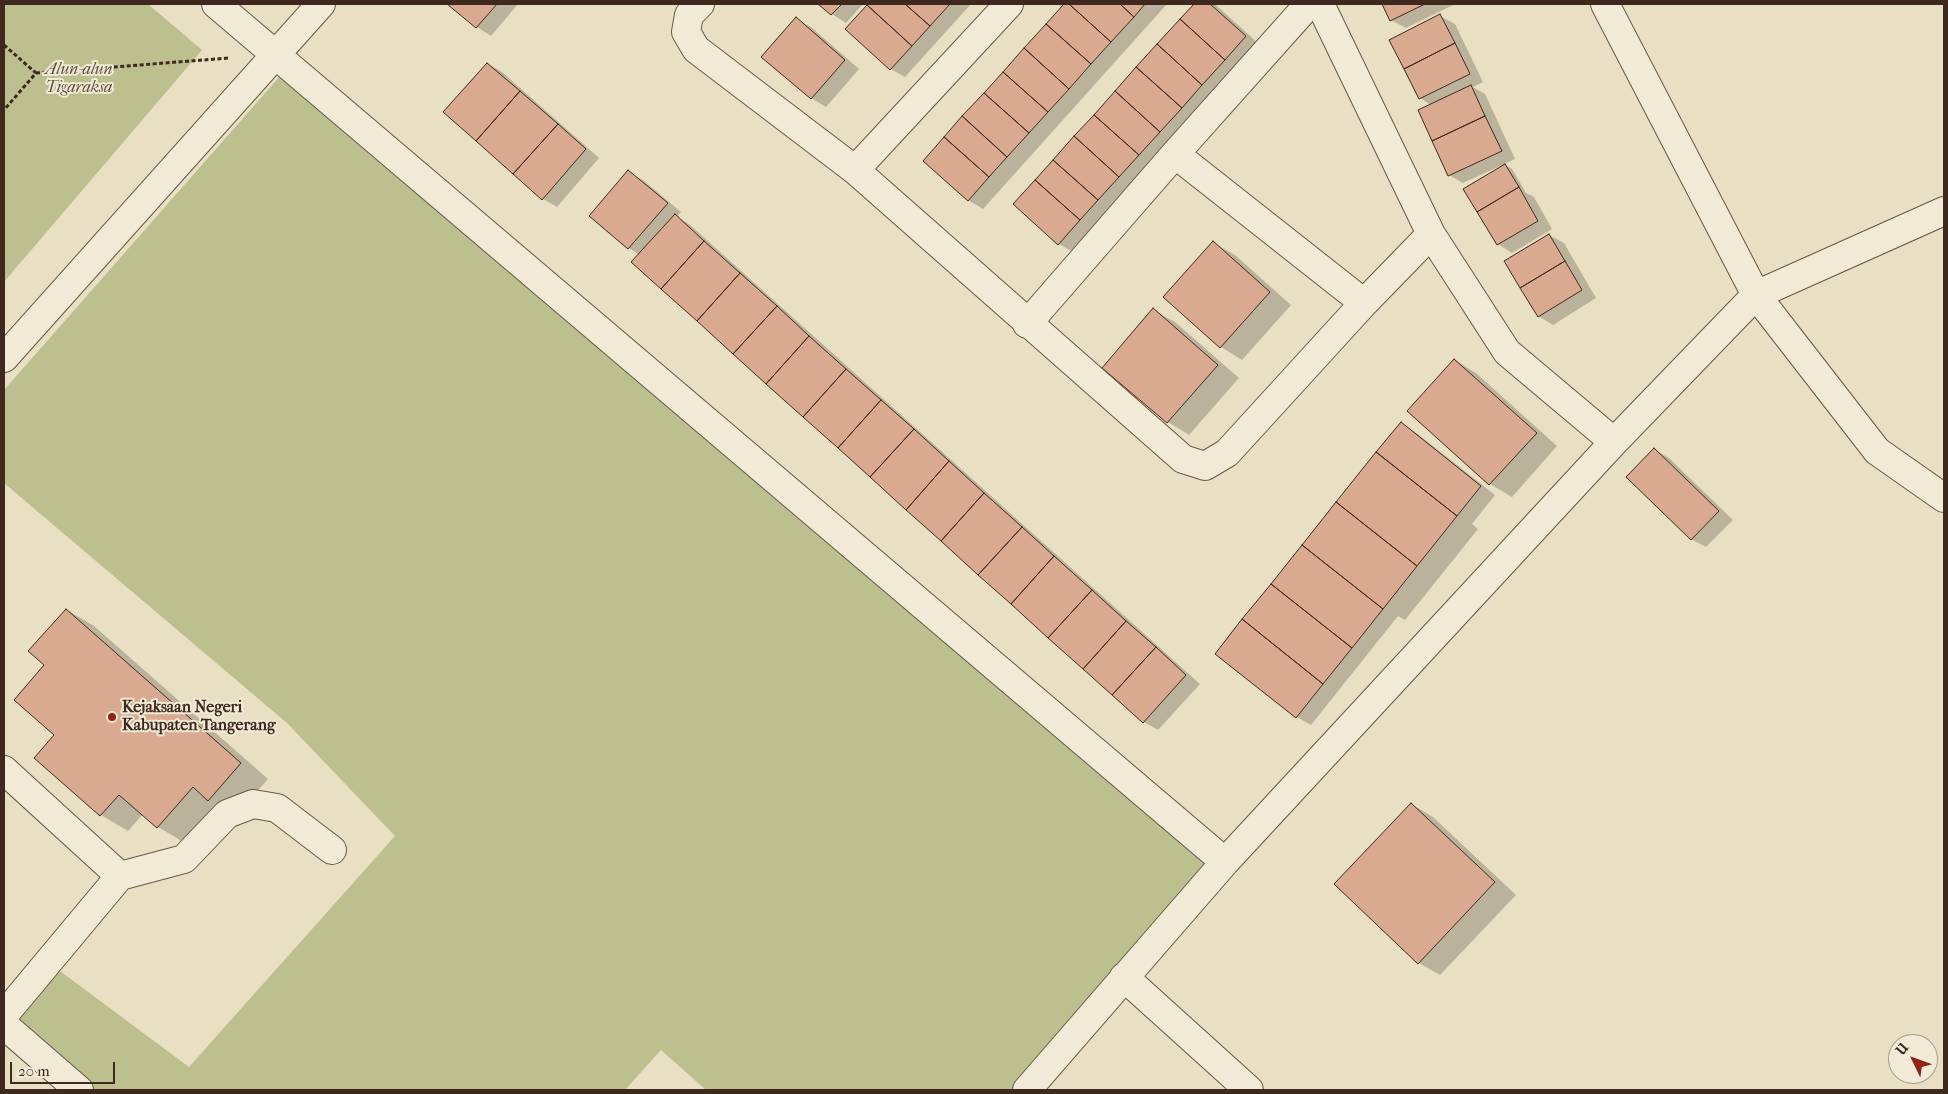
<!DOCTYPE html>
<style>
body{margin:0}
#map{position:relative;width:1948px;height:1094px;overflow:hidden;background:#e9dfc2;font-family:"IM FELL French Canon",serif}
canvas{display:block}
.frame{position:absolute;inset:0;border:5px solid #3f291e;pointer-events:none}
.north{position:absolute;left:1888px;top:1034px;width:50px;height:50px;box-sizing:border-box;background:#f1ead7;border:1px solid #aa9d8d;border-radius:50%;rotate:312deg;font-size:14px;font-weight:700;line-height:20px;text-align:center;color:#3f291e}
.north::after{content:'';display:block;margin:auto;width:18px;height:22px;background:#8f2418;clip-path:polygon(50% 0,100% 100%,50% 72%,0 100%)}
.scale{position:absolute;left:10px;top:1062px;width:105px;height:22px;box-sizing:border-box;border:2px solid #3f291e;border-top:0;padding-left:6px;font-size:15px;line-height:18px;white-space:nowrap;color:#3f291e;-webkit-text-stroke:4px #f1ead7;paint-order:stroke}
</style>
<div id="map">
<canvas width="1948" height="1094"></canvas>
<div class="frame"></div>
<div class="north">U</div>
<div class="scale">20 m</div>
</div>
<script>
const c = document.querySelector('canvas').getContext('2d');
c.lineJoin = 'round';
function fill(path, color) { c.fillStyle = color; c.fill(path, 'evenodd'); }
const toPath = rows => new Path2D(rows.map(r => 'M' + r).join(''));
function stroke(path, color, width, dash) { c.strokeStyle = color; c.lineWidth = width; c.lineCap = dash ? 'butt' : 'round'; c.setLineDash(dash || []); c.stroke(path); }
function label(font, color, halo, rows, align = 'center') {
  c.font = font + ' "IM FELL French Canon",serif'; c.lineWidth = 4; c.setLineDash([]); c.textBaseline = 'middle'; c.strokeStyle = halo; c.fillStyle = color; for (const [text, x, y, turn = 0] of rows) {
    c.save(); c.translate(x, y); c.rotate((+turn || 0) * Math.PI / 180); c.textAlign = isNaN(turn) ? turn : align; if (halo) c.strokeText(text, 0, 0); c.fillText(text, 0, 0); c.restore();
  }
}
fill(toPath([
 [4,4,148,4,202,50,4,282],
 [281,75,1219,862,1025,1090,706,1090,661,1050,625,1090,88,1090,12,1024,60,971,189,1067,395,836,287,723,4,483,4,390]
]), '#bcc08f');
fill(toPath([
 [449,4,518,4,491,36,477,27],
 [820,4,863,4,846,23,832,14],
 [870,4,971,4,905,77,891,69,847,29],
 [1066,4,1167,4,983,209,968,200,924,161],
 [1195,4,1213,4,1216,5,1260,45,1073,252,1059,244,1015,204],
 [1384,4,1453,4,1453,5,1406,28,1391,20],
 [1440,16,1455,24,1483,82,1473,87,1485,94,1515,159,1504,164,1512,169,1526,193,1534,197,1552,229,1512,253,1498,244,1500,166,1463,183,1449,175,1431,105,1420,98],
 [796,19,811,27,859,69,826,107,811,98],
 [488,64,502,72,599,158,557,207,543,199],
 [628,172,643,180,681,212,677,217,689,224,1200,684,1158,730,1144,722,640,255,629,248,591,216],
 [1549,235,1564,243,1596,298,1553,325,1538,316],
 [1214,243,1235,255,1291,305,1242,360,1221,347],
 [1153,310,1175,322,1239,378,1189,435,1168,422,1104,367],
 [1455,360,1476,373,1557,446,1512,497,1490,484,1409,411],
 [1401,423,1415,432,1495,495,1472,524,1478,529,1405,620,1398,616,1311,725,1297,717,1217,653],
 [1655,450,1669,458,1733,520,1706,547,1691,539],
 [67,610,94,626,268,779,236,815,185,843,158,827,143,814,128,831,101,815,55,735,46,665],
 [1411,804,1433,817,1516,895,1440,975,1419,963]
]), '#0003');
const building = toPath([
 [447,4,497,4,476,28,447,4],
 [818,4,842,4,831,15,818,4],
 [868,4,905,4,930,26,912,46,867,5,868,4],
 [905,4,950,4,930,26,905,4],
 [1064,4,1069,4,1111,42,1091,64,1046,24,1064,4],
 [1069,4,1120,4,1134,17,1111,42,1069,4],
 [1120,4,1145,4,1134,17,1120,4],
 [1194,4,1210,4,1246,36,1225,60,1180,19,1194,4],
 [1382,4,1425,4,1390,21,1382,4],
 [867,5,912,46,890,70,845,29,867,5],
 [1440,14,1455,43,1404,69,1389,40,1440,14],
 [796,17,845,60,811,99,761,57,796,17],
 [1180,19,1225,60,1202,85,1157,44,1180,19],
 [1046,24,1091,64,1069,89,1024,48,1046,24],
 [1455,43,1470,74,1419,99,1404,69,1455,43],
 [1157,44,1202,85,1182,108,1136,67,1157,44],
 [1024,48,1069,89,1048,112,1003,72,1024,48],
 [487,63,520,91,476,141,443,112,487,63],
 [1136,67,1182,108,1160,132,1115,91,1136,67],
 [1003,72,1048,112,1029,133,984,93,1003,72],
 [1471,85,1485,116,1432,141,1418,110,1471,85],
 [520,91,558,124,513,174,476,141,520,91],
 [1115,91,1160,132,1139,155,1094,115,1115,91],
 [984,93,1029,133,1007,157,962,116,984,93],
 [1094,115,1139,155,1119,177,1074,136,1094,115],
 [962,116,1007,157,989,177,944,137,962,116],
 [1485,116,1502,151,1448,176,1432,141,1485,116],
 [558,124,586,149,542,200,513,174,558,124],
 [1074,136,1119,177,1098,200,1053,160,1074,136],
 [944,137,989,177,968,201,923,161,944,137],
 [1053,160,1098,200,1080,220,1035,180,1053,160],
 [1505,164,1519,187,1477,212,1463,189,1505,164],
 [628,170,668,203,628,249,589,216,628,170],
 [1035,180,1080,220,1058,245,1013,204,1035,180],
 [1519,187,1538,221,1497,245,1477,212,1519,187],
 [675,214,704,241,661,289,631,262,675,214],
 [1549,234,1565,261,1520,288,1504,261,1549,234],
 [704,241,740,273,697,321,661,289,704,241],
 [1213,241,1270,292,1220,348,1163,297,1213,241],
 [1565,261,1582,290,1538,317,1520,288,1565,261],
 [740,273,777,306,733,354,697,321,740,273],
 [777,306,809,336,766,384,733,354,777,306],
 [1153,308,1218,365,1167,423,1102,368,1153,308],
 [809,336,846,369,803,417,766,384,809,336],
 [1454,359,1537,433,1489,485,1407,411,1454,359],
 [846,369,881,400,838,448,803,417,846,369],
 [881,400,914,429,870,477,838,448,881,400],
 [1401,422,1481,486,1457,516,1376,452,1401,422],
 [914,429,949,461,906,510,870,477,914,429],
 [1654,448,1719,511,1691,540,1626,477,1654,448],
 [1376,452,1457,516,1417,566,1336,502,1376,452],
 [949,461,984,493,941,541,906,510,949,461],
 [984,493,1022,527,978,575,941,541,984,493],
 [1336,502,1417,566,1383,609,1302,545,1336,502],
 [1022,527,1054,556,1011,604,978,575,1022,527],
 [1302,545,1383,609,1352,648,1271,584,1302,545],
 [1054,556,1092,590,1048,638,1011,604,1054,556],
 [1271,584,1352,648,1323,684,1242,619,1271,584],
 [1092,590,1126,621,1083,669,1048,638,1092,590],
 [66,609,241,763,208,801,193,787,157,828,119,795,100,816,34,758,54,735,14,700,44,665,28,651,66,609],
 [1242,619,1323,684,1296,718,1215,654,1242,619],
 [1126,621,1156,647,1112,695,1083,669,1126,621],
 [1156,647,1186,675,1143,723,1112,695,1156,647],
 [1411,803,1495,882,1418,964,1334,884,1411,803]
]);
fill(building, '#d9aa8f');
stroke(building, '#3f291e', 1);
const minor = toPath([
 [216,4,1225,862],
 [700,4,689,15,686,32,696,49,855,170,1183,459,1205,466,1227,453,1364,303,1431,234],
 [1320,4,1431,234,1507,352,1614,442],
 [1605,4,1756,295,1877,451,1944,498],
 [1175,154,1364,303],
 [855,170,1009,4],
 [1027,324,1175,154,1309,4],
 [4,358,321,4],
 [4,770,120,876,4,1015],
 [120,876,184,859,227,814,253,804,277,808,332,850],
 [1124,977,1249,1090],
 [4,1025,79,1090],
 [1027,1090,1225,862,1614,442,1756,295,1944,211]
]);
stroke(minor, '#6a5647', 30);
stroke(toPath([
 [4,45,36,73,4,110],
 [36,73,229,58]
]), '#3f291e', 3, [4, 2.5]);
stroke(minor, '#f1ead7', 28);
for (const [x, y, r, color] of [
 [112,717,5,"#8f2418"]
]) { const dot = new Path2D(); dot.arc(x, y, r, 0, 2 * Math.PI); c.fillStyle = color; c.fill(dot); stroke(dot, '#f1ead7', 2); }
label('italic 16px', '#5e4f3a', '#f1ead7', [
 ["Alun-alun",79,70],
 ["Tigaraksa",79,88]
]);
label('bold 16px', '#3f291e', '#f1ead7', [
 ["Kejaksaan Negeri",122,708],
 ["Kabupaten Tangerang",122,726]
], 'left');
</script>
